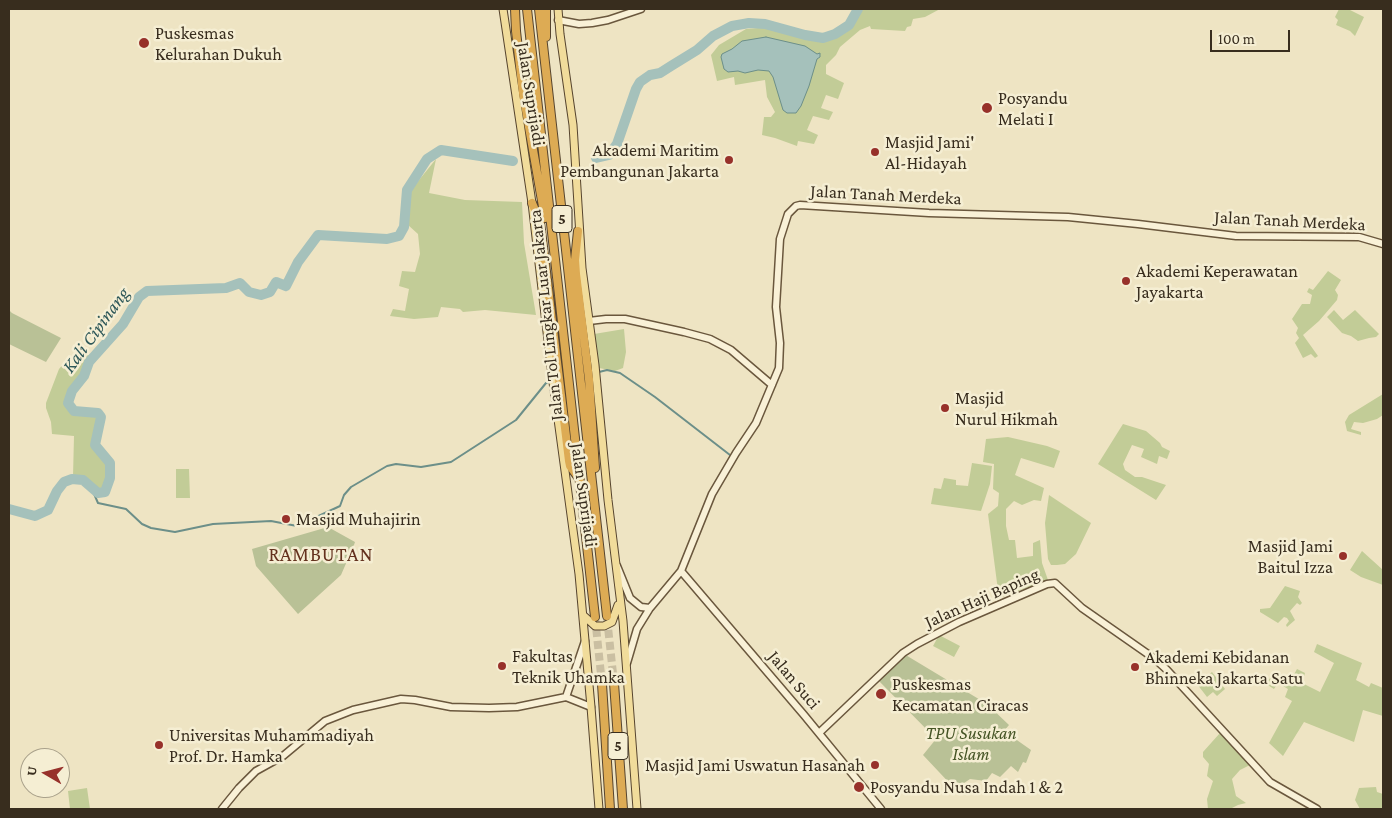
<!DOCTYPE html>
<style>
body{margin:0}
#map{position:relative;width:1392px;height:818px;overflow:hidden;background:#eee4c3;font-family:"Crimson Pro",serif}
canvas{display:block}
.frame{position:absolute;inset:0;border:10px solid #382d1e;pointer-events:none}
.north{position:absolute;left:20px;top:748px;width:50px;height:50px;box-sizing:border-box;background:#f5eed3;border:1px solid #a9a18b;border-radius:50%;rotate:278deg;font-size:14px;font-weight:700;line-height:20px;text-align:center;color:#382d1e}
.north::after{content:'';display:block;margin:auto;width:18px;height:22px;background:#97312a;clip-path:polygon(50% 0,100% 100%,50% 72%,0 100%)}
.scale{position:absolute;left:1210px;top:30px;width:80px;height:22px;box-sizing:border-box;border:2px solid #382d1e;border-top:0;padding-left:6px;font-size:15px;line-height:18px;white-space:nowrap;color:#382d1e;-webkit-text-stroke:4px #f5eed3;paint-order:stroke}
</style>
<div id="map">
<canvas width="1392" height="818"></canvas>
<div class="frame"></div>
<div class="north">U</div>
<div class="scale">100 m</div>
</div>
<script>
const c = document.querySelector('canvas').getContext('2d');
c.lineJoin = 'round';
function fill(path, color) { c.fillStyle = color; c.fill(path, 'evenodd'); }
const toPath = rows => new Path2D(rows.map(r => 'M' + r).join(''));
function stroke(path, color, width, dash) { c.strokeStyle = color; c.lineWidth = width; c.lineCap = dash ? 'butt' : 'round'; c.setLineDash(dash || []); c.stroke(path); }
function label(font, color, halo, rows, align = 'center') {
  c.font = font + ' "Crimson Pro",serif'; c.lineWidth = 5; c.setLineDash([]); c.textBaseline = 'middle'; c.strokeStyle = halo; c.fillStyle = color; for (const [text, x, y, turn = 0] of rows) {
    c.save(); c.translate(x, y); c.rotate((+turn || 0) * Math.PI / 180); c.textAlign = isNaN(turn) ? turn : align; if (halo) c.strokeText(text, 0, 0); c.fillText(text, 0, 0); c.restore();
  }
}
fill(toPath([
 [863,9,940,9,925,17,913,19,911,26,907,27,905,31,871,29,870,26,860,30,840,47,836,55,826,65,826,74,844,83,838,99,826,95,821,108,833,112,829,120,813,116,807,130,818,135,814,144,798,141,797,146,775,138,762,135,764,117,771,117,775,112,767,97,765,80,735,85,734,77,717,81,711,55,719,45,746,29,770,27,810,39,821,41,830,40,851,27],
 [1339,9,1348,9,1364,17,1355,36,1350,31,1336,25,1338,20,1335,17],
 [436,159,429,193,465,200,522,202,524,243,536,315,485,310,463,312,460,309,441,307,438,317,414,319,390,316,393,309,405,311,409,289,399,286,402,271,415,272,420,254,418,234,408,225,411,190],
 [1328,271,1341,280,1335,290,1338,295,1337,300,1319,321,1303,335,1318,356,1315,358,1311,354,1303,358,1295,343,1299,338,1296,333,1298,328,1292,319,1302,304,1310,304,1312,295,1307,292,1309,288,1313,290],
 [1334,310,1343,320,1355,310,1379,334,1376,337,1369,338,1358,341,1351,336,1342,333,1327,317],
 [624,329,626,352,623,368,615,371,599,368,594,334],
 [85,353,91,357,80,379,71,387,68,395,67,403,74,412,97,416,99,419,94,448,98,455,109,464,110,470,104,491,98,493,88,482,73,477,74,436,52,434,51,422,46,408,46,403,59,369,67,360],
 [1383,394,1383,415,1377,419,1363,423,1354,422,1351,429,1361,432,1361,435,1347,431,1345,422,1349,415],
 [1123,424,1146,431,1160,443,1162,447,1170,451,1167,459,1159,456,1157,464,1141,457,1144,449,1132,445,1123,464,1125,470,1135,477,1142,477,1166,485,1156,500,1098,464],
 [1008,437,1047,446,1060,451,1054,468,1021,458,1015,475,1044,488,1041,501,1034,500,1022,505,1014,501,1006,509,1006,526,1009,540,1015,540,1017,558,1033,556,1033,543,1040,540,1042,563,1048,580,999,598,988,514,998,506,999,493,993,489,994,464,983,462,986,439],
 [972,463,992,466,990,484,981,511,931,504,934,488,941,489,944,478,956,480,956,485,968,486],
 [176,469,189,469,190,498,176,498],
 [1049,495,1091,523,1076,554,1065,564,1057,565,1051,565,1048,559,1045,523],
 [1362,551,1383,570,1383,585,1361,577,1350,570],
 [1285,586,1300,591,1298,597,1302,603,1300,605,1297,603,1290,611,1295,620,1287,627,1286,625,1289,621,1287,618,1284,617,1278,623,1260,612,1260,609,1270,608],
 [939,635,960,646,954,657,933,646],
 [1317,644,1362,663,1356,680,1369,687,1371,683,1383,688,1383,716,1363,710,1354,742,1304,722,1283,756,1269,743,1292,701,1285,697,1288,689,1278,683,1274,689,1266,684,1275,671,1291,680,1297,669,1305,673,1302,683,1320,692,1334,663,1314,652],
 [1212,672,1225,689,1217,696,1213,692,1207,697,1197,684],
 [1220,733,1250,765,1240,770,1232,779,1236,796,1246,803,1238,805,1230,809,1208,809,1207,799,1213,781,1207,776,1209,764,1203,757,1203,752],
 [1376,787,1377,792,1383,794,1383,809,1360,809,1355,800,1359,788],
 [87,788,90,809,70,809,68,791]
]), '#c2cc97');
fill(toPath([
 [9,310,12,313,61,338,46,362,9,344],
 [328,527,355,542,354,545,341,575,298,614,256,566,252,549],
 [904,654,987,704,1009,725,1004,731,1031,750,1026,763,1023,762,1018,772,1011,766,1000,777,992,773,986,781,970,779,955,789,923,755,936,739,878,680]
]), '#b9c196');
const water = toPath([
 [766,37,805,46,817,54,820,53,820,57,817,59,809,86,801,106,796,113,787,113,783,110,773,77,769,71,758,70,745,73,738,71,728,72,724,69,721,57,722,54,732,49,742,41,766,37]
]);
fill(water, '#a5c1bb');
stroke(water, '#6c8f89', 1);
stroke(toPath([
 [599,372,607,370,620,373,655,397,730,455],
 [91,487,98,503,126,509,142,524,151,528,175,532,213,524,271,521,297,526,340,506,344,495,351,487,387,466,396,464,421,467,451,462,516,420,546,383,550,382]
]), '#6c8f89', 2);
stroke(toPath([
 [596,158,609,155,617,144,636,89,640,82,650,75,660,73,671,66,697,50,713,36,732,26,749,23,765,24,805,35,823,38,835,34,849,25,858,9],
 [9,509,35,516,48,510,57,491,64,482,72,479,83,480,98,493,105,492,110,478,110,463,95,445,101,417,98,413,74,411,68,403,72,391,84,376,89,362,123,324,139,297,147,291,226,288,240,283,249,292,261,295,270,292,276,282,286,286,298,262,318,235,387,239,399,236,404,227,407,190,427,159,441,150,513,161]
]), '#a5c1bb', 10);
stroke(toPath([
 [595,617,602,684],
 [607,618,614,683]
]), '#cabfa2', 8, [8, 4]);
const secondary = toPath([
 [558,20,579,24,592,23,608,20,641,9],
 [589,321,606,319,625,319,684,332,710,339,731,350,772,385],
 [617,566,630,598,641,607,650,608],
 [681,571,804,715,881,809],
 [627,663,637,629,650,608,681,571,712,494,736,453,756,423,779,368,780,343,776,307,780,239,788,214,796,206,800,205,929,213,1068,217,1138,224,1236,236,1359,237,1383,244],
 [566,697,585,641],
 [819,733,903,653,917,644,959,622,1047,584,1055,583,1082,608,1155,659,1167,670,1270,782,1317,809],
 [222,809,239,788,256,771,283,756,325,721,353,710,401,699,415,700,451,707,489,708,517,707,566,697,591,707]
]);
const primary = toPath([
 [503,9,532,203,552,375,579,574,591,707,599,809],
 [558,9,560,34,573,125,582,268,595,365,608,500,623,621,637,809],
 [583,615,595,626,604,626,612,622,618,605]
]);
const highway = toPath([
 [515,9,516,31,523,93,545,218],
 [527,9,595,617],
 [539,9,607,616],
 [546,37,546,9],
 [532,203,540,222,569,461,570,466,578,477],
 [578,231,575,260,576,274,589,379,595,468],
 [614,683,623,809],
 [602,684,610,809]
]);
stroke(secondary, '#6a573d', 9);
stroke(primary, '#56442e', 9);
stroke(highway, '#56442e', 10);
stroke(secondary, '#f9f1d7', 6);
stroke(primary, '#f1dc9b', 7);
stroke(highway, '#ddab54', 8);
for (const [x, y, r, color] of [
 [144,43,6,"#97312a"],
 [987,108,6,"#97312a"],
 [875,152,5,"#97312a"],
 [729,160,5,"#97312a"],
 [1126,281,5,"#97312a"],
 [945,408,5,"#97312a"],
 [286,519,5,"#97312a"],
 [1343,556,5,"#97312a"],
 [502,666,5,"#97312a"],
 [1135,667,5,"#97312a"],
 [881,694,6,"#97312a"],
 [159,745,5,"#97312a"],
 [875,765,5,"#97312a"],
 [859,787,6,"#97312a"]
]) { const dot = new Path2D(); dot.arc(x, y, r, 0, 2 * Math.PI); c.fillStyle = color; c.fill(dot); stroke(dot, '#f5eed3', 2); }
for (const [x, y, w] of [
 [562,219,20],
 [618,746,20]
]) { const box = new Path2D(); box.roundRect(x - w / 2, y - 13.5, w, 27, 4); c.fillStyle = '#f5eed3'; c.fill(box); stroke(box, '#382d1e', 1); }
label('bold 16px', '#382d1e', null, [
 ["5",562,219],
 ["5",618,746]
]);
label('18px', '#382d1e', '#f5eed3', [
 ["Puskesmas",155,33],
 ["Kelurahan Dukuh",155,54],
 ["Posyandu",998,98],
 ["Melati I",998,119],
 ["Masjid Jami'",885,142],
 ["Al-Hidayah",885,163],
 ["Akademi Maritim",719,150,"right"],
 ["Pembangunan Jakarta",719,171,"right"],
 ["Akademi Keperawatan",1136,271],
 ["Jayakarta",1136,292],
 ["Masjid",955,398],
 ["Nurul Hikmah",955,419],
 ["Masjid Muhajirin",296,519],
 ["Masjid Jami",1333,546,"right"],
 ["Baitul Izza",1333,567,"right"],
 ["Fakultas",512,656],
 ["Teknik Uhamka",512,677],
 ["Akademi Kebidanan",1145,657],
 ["Bhinneka Jakarta Satu",1145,678],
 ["Puskesmas",892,684],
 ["Kecamatan Ciracas",892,705],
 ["Universitas Muhammadiyah",169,735],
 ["Prof. Dr. Hamka",169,756],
 ["Masjid Jami Uswatun Hasanah",865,765,"right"],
 ["Posyandu Nusa Indah 1 & 2",870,787]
], 'left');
label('18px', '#382d1e', '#f5eed3', [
 ["Jalan Suprijadi",531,94,81],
 ["Jalan Tanah Merdeka",886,195,3],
 ["Jalan Tanah Merdeka",1290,221,3],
 ["Jalan Tol Lingkar Luar Jakarta",546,315,-96],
 ["Jalan Suprijadi",584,495,82],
 ["Jalan Haji Baping",982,598,-24],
 ["Jalan Suci",794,680,50]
]);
label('italic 18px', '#455425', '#f5eed3', [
 ["TPU Susukan",971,733],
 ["Islam",971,754]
]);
label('italic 19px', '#2d5758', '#f5eed3', [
 ["Kali Cipinang",96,330,-54]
]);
c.letterSpacing = '1px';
label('20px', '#64321e', '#f5eed3', [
 ["RAMBUTAN",321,555]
]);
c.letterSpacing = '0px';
</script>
